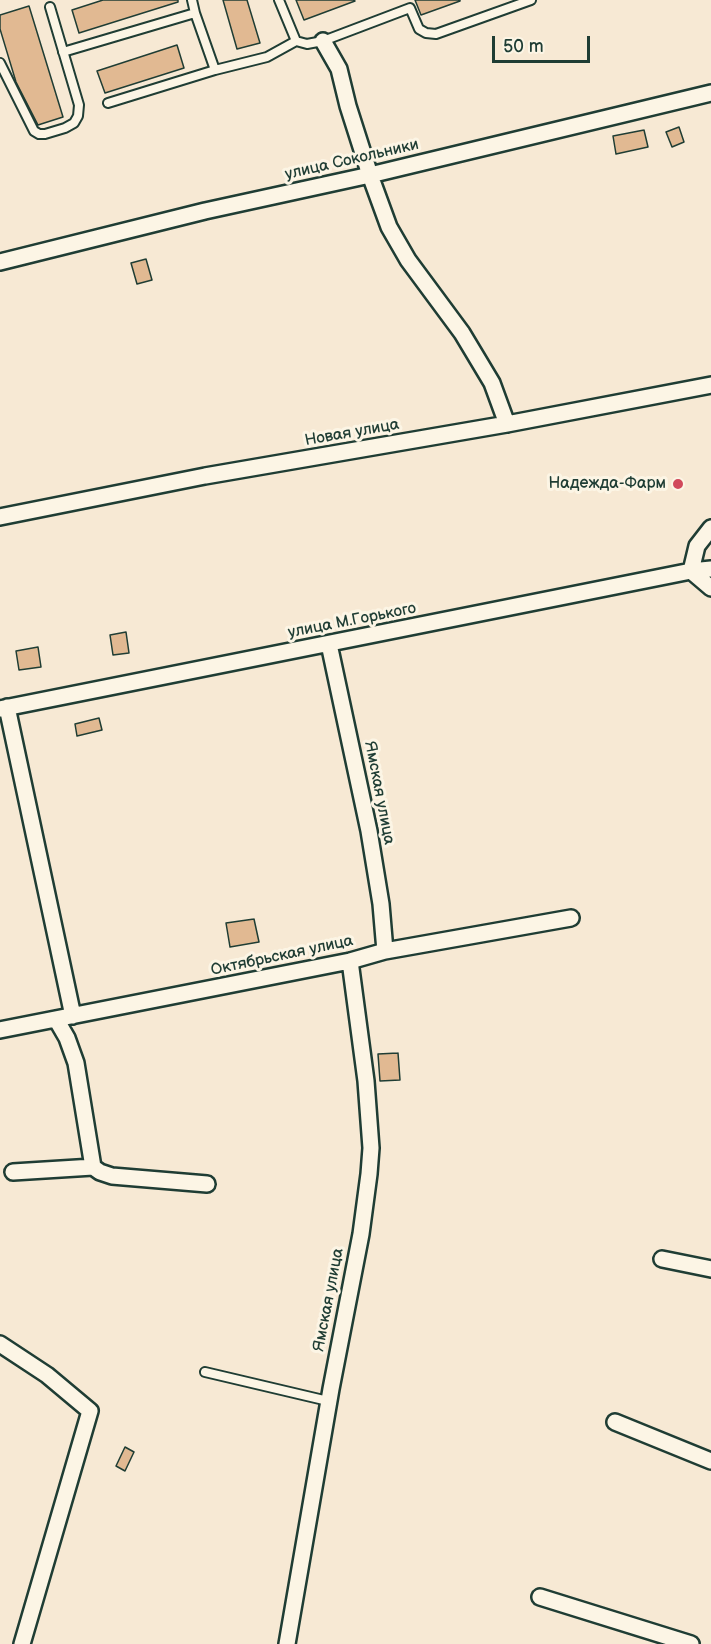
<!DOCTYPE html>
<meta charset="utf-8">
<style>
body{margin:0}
#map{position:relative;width:711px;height:1644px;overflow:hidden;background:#f7e9d4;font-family:"Balsamiq Sans",sans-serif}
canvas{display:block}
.scale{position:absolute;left:492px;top:36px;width:98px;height:27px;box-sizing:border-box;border:3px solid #1f3d34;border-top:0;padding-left:8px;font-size:18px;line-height:21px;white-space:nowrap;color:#1f3d34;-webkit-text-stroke:4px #fcf5e5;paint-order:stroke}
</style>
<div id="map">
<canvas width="711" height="1644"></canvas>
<div class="scale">50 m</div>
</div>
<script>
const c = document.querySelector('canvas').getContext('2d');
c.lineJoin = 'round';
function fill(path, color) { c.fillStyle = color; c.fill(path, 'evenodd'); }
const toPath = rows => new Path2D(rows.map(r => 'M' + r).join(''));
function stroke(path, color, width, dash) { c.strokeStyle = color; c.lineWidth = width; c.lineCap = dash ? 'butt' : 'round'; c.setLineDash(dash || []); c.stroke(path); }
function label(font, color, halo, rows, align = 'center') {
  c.font = font + ' "Balsamiq Sans",sans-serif'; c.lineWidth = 6; c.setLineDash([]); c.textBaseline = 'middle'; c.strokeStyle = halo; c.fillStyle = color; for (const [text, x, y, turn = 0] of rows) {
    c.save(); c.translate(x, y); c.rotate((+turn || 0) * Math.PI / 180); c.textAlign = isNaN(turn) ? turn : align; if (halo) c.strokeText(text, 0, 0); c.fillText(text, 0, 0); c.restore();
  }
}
const building = toPath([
 [103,0,178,0,178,2,79,33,72,10,103,0],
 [223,0,247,0,260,43,237,49,223,0],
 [296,0,354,0,355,1,304,20,296,0],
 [415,0,460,0,460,1,421,15,415,0],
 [29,6,63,117,38,125,16,82,0,29,0,15,29,6],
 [177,45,184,68,105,93,97,71,177,45],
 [679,127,684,142,672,147,666,132,679,127],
 [644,130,648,147,616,154,613,136,644,130],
 [146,259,152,280,137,284,131,263,146,259],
 [126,632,129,653,113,655,110,635,126,632],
 [38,647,41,667,19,670,16,651,38,647],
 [99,718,102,730,77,736,75,724,99,718],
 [254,919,259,942,230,947,226,923,254,919],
 [398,1053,400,1080,380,1081,378,1054,398,1053],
 [125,1447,134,1452,125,1471,116,1466,125,1447]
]);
fill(building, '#e1b992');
stroke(building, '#1f3d34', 1.5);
const lane = toPath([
 [192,0,195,13,215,70],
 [279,0,296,41],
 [63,52,195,13],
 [0,63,34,131,39,134,45,134,65,128,74,123,78,116,79,105,50,7],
 [108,103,215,70,267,57,296,41,307,44,323,41,410,8,419,29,426,33,436,34,531,0],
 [205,1372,328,1401]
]);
const street = toPath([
 [323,41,339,69,348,106,370,175,389,227,408,260,462,333,492,383,507,424],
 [0,262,205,211,370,175,711,93],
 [0,517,205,476,507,424,711,385],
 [711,528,697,546,691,571,711,588],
 [329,644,369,831,381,904,385,951],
 [7,707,73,1016],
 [0,709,691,571,711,569],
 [56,1019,67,1038,76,1063,93,1167],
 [0,1030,350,961,385,951,571,918],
 [13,1172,93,1167,100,1172,112,1176,207,1184],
 [662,1259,711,1269],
 [0,1344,47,1375,90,1411,22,1644],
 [615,1422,711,1461],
 [540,1597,691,1644],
 [287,1644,331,1389,361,1234,369,1174,371,1148,366,1081,350,961]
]);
stroke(lane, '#1f3d34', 12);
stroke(street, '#1f3d34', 20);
stroke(lane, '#fcf5e5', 8);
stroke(street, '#fcf5e5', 15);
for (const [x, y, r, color] of [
 [678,484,6,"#d1495b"]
]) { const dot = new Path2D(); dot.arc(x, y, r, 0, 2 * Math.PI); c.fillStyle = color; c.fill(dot); stroke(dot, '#fcf5e5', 2); }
label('16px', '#1f3d34', '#fcf5e5', [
 ["улица Сокольники",352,160,-13],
 ["Новая улица",352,433,-10],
 ["улица М.Горького",352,621,-11],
 ["Ямская улица",379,793,79],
 ["Октябрьская улица",282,956,-12],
 ["Ямская улица",329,1300,-79]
]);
label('16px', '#1f3d34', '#fcf5e5', [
 ["Надежда-Фарм",666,484]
], 'right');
</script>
